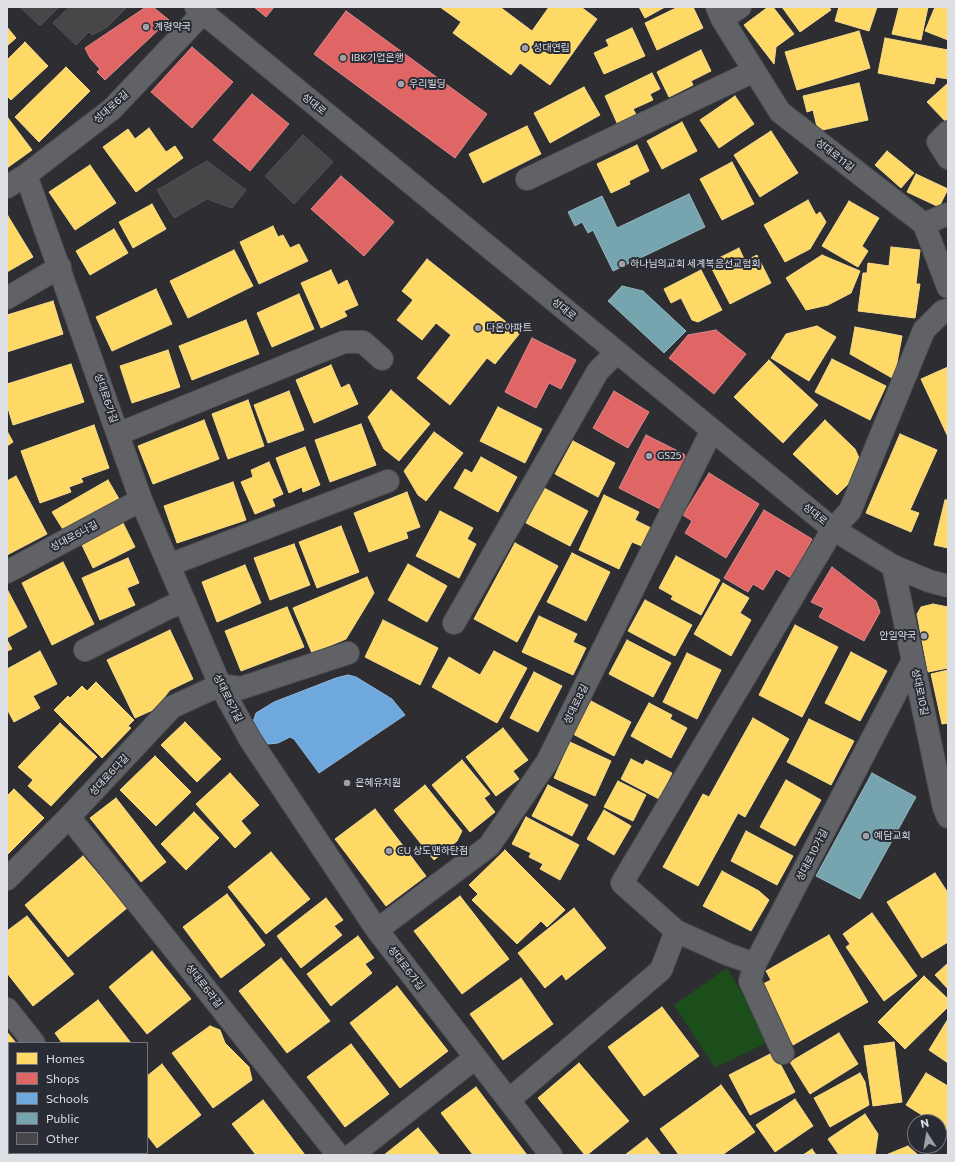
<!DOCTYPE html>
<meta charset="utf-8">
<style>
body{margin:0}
#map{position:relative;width:955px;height:1162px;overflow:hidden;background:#2d2d32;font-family:Commissioner,sans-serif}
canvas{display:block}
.frame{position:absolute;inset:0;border:8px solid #dedfe5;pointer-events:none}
.legend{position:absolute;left:8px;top:1042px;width:140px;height:112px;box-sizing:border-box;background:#2a2c35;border:1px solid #72747b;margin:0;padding:5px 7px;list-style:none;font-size:12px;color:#dedfe5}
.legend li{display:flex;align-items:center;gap:8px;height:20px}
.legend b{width:20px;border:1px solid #72747b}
.north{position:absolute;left:907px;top:1114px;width:40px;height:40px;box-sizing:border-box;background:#2a2c35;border:1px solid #72747b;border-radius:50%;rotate:348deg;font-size:11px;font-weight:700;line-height:16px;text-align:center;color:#dedfe5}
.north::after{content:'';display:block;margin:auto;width:14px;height:18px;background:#a0a1a6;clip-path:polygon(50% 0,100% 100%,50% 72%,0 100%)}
</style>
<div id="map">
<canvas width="955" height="1162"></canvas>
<div class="frame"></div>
<ul class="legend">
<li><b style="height:11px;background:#ffd966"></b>Homes</li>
<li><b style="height:11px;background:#e06666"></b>Shops</li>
<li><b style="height:11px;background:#6fa8dc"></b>Schools</li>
<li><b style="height:11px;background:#76a5af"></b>Public</li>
<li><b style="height:11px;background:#484648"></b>Other</li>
</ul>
<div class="north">N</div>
</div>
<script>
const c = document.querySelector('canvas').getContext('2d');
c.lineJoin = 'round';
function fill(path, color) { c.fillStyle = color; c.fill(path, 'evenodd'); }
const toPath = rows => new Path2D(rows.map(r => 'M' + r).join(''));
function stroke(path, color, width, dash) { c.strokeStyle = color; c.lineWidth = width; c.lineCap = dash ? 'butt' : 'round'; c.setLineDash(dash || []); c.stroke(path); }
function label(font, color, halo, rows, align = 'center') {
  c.font = font + ' Commissioner,"Noto Sans KR",sans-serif'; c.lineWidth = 4; c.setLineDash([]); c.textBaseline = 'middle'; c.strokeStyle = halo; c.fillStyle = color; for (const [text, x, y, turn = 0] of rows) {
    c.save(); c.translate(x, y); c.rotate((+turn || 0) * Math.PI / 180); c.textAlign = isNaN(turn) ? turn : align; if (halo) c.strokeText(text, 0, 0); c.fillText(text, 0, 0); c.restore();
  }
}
fill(toPath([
 [727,968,770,1041,715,1068,674,1005]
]), '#1b4e1a');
const homes = toPath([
 [440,7,500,7,532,31,549,7,581,7,597,19,550,85,520,63,511,75,453,33,461,22,440,7],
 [639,7,665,7,645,18,639,7],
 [678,7,693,7,703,28,657,50,645,23,678,7],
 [768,7,773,7,794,34,776,47,774,64,744,25,768,7],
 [782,7,829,7,831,10,800,32,782,7],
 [839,7,877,7,869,31,835,21,839,7],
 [899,7,928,7,921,40,892,34,899,7],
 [935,7,948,8,948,40,925,31,935,7],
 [7,27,16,38,7,46,7,27],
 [632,28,645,56,604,74,594,53,609,46,606,40,632,28],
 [859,31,870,68,797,90,785,52,859,31],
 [885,38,948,50,948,79,936,77,934,84,878,73,885,38],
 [25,42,48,66,11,100,7,96,7,60,25,42],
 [701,50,711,71,691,81,693,85,669,97,657,72,701,50],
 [66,67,90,91,39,142,15,117,66,67],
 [652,73,660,89,650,94,653,100,633,109,637,116,618,125,605,96,652,73],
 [859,83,868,120,818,131,813,110,807,112,803,96,859,83],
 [948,83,948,121,946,122,927,102,948,83],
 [584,87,600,115,550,143,534,113,584,87],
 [735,96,754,124,719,148,700,120,735,96],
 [8,118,32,150,7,168,7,119,8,118],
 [682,122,697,151,662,169,647,141,682,122],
 [527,126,541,154,483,183,469,154,527,126],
 [149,128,166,152,175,146,183,158,136,192,103,147,128,129,135,139,149,128],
 [771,131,798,173,760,197,734,155,771,131],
 [637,145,649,171,629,181,630,184,611,193,597,164,637,145],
 [887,151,914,173,901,188,875,165,887,151],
 [732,162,754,204,722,220,700,179,732,162],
 [90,165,116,203,75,230,49,192,90,165],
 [916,174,948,189,939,207,907,192,916,174],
 [808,200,816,215,820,212,826,222,810,249,785,262,764,225,808,200],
 [849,201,879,218,862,246,868,251,858,267,822,246,849,201],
 [152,204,166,229,133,248,119,222,152,204],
 [8,216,33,257,7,272,7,217,8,216],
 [273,226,278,237,283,235,290,248,299,244,308,261,259,284,240,242,273,226],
 [114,229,128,253,90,275,76,251,114,229],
 [891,247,920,250,916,284,920,284,915,318,858,311,863,273,867,273,868,263,889,266,891,247],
 [739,248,745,261,757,255,771,283,730,304,709,263,739,248],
 [234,250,253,286,188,318,170,281,234,250],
 [822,255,860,271,851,293,828,305,806,310,786,278,822,255],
 [427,259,520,333,495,364,487,358,450,405,417,378,451,335,436,323,422,340,397,320,413,300,402,291,427,259],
 [331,270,338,285,347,280,358,305,344,311,347,316,321,328,301,283,331,270],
 [701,270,722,310,698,322,692,320,681,298,671,303,664,289,701,270],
 [156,289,172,324,112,351,96,317,156,289],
 [299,294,314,329,272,347,257,313,299,294],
 [53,301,63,334,7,352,7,315,53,301],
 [246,320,259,354,192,380,179,346,246,320],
 [817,326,836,337,809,381,771,358,786,334,817,326],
 [855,327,902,336,894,379,850,354,855,327],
 [168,350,180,387,132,403,120,366,168,350],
 [832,359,886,386,870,420,815,392,832,359],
 [769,360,818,405,783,443,734,397,769,360],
 [71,364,84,402,13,425,7,405,7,384,71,364],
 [331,365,341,388,349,384,358,404,314,423,296,380,331,365],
 [948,367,948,437,921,379,948,367],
 [391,390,430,424,399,461,384,449,368,417,391,390],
 [289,391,304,430,268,443,254,405,289,391],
 [248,400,264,446,228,459,212,414,248,400],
 [498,407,542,429,525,463,480,441,498,407],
 [204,420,219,459,153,484,138,446,204,420],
 [825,420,855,449,859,458,852,480,837,495,793,454,825,420],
 [361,424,376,465,330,482,315,440,361,424],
 [94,425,109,468,81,478,83,482,69,487,71,492,40,503,21,451,94,425],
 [7,431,13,442,7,446,7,431],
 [434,432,463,453,426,501,418,495,404,471,434,432],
 [900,434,937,450,910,510,919,513,911,532,866,513,900,434],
 [573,441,615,463,598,497,555,474,573,441],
 [305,447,320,485,303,492,302,487,289,493,276,458,305,447],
 [481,457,517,477,498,512,454,488,465,469,472,473,481,457],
 [269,462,283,494,272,499,275,506,255,514,241,482,253,477,251,470,269,462],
 [16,476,47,534,7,555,7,481,16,476],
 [108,480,119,499,64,531,52,512,108,480],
 [233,482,246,520,177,543,164,506,233,482],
 [544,488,588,511,570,546,526,523,544,488],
 [407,492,420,527,406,532,408,538,369,552,354,513,407,492],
 [604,495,639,512,635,520,653,529,644,547,632,542,619,569,579,550,604,495],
 [945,500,948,500,948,548,934,545,945,500],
 [440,511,473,528,467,539,476,544,459,578,416,556,440,511],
 [123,523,135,547,93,568,81,543,123,523],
 [341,526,359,572,317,588,299,542,341,526],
 [515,543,558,566,517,642,474,619,515,543],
 [294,544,310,585,270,600,254,558,294,544],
 [572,553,610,572,586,621,547,602,572,553],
 [676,556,720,580,701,615,671,599,673,596,659,588,676,556],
 [128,558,139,583,127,588,135,605,100,620,82,578,128,558],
 [63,562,94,624,52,645,22,583,63,562],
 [408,564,447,586,427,622,388,600,408,564],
 [245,565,261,603,217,622,202,582,245,565],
 [367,577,374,593,346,639,312,653,293,608,367,577],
 [723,583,749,598,740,613,751,620,731,656,694,634,723,583],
 [7,589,27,627,7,638,7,589],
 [645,600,692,625,675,656,628,631,645,600],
 [933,604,948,607,948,668,928,672,917,614,921,607,933,604],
 [287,607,304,647,241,671,225,631,287,607],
 [539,616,577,634,573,642,586,648,573,675,522,652,539,616],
 [383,620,438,648,420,685,365,657,383,620],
 [795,625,838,647,802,717,759,695,795,625],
 [170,630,193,679,170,690,155,709,135,718,107,660,170,630],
 [7,640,12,649,7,651,7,640],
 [627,640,671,663,653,697,609,674,627,640],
 [40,651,57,684,33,696,40,708,14,722,7,709,7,669,40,651],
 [494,651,527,668,497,723,432,687,449,657,480,675,494,651],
 [851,652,887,671,860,721,825,703,851,652],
 [687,653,721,670,697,719,663,702,687,653],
 [948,670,948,723,942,724,931,674,948,670],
 [534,672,562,686,538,732,510,718,534,672],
 [96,682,134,720,128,726,131,728,102,758,54,710,68,696,70,698,82,686,87,691,96,682],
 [591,701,631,722,614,756,573,734,591,701],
 [649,703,672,715,670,719,687,728,671,758,631,736,649,703],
 [753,718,789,739,745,817,738,813,698,886,663,867,703,794,709,797,753,718],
 [809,719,854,741,831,785,787,762,809,719],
 [185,722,221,759,197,782,161,745,185,722],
 [60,723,97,757,51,806,28,786,33,780,18,767,60,723],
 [503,728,528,760,513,771,519,779,496,796,466,757,503,728],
 [570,742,611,761,595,796,554,778,570,742],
 [155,756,191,792,156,826,120,790,155,756],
 [631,759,643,765,646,760,672,773,659,799,621,779,631,759],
 [462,760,490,794,484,798,495,812,470,832,432,785,462,760],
 [230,773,259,805,241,821,251,833,235,848,196,804,230,773],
 [786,780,821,800,795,846,760,827,786,780],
 [618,781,646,795,633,821,604,807,618,781],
 [425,785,462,831,457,841,434,860,394,810,425,785],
 [548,785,588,805,572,836,532,816,548,785],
 [14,789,44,818,7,855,7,796,14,789],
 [116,798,166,862,141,882,90,818,116,798],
 [375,809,426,876,386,906,335,839,375,809],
 [604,810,631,826,614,855,587,839,604,810],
 [194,812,219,838,186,870,161,844,194,812],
 [526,817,579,845,560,880,540,869,543,864,529,857,531,853,512,844,526,817],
 [746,831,793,856,777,885,731,861,746,831],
 [505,850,565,910,547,927,541,921,517,944,472,900,478,894,469,885,505,850],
 [271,852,310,899,266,934,228,887,271,852],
 [83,856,127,908,68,957,25,905,83,856],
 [722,871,759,891,769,900,751,931,703,906,722,871],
 [935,873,948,893,948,942,922,958,887,902,935,873],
 [227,894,265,945,221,978,183,927,227,894],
 [460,896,509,959,462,994,414,931,460,896],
 [326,898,343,920,334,926,342,935,301,968,277,936,326,898],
 [574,908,606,948,566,980,562,974,545,988,518,953,574,908],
 [872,913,917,976,884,1001,846,947,850,944,843,934,872,913],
 [27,916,74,974,33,1006,7,973,7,931,27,916],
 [829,935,868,1002,793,1045,759,986,771,980,766,971,829,935],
 [358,936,374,958,365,964,372,973,331,1006,307,974,358,936],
 [152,951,191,999,147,1034,109,987,152,951],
 [281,958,330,1021,287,1053,239,991,281,958],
 [948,963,948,989,935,975,948,963],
 [924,976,948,999,948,1007,905,1049,878,1022,924,976],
 [521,978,553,1024,503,1060,470,1014,521,978],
 [397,986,448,1051,400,1088,350,1023,397,986],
 [98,1000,131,1043,62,1043,55,1033,98,1000],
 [662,1007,699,1056,644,1096,608,1047,662,1007],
 [948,1019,948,1063,929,1050,948,1019],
 [210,1026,220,1030,225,1043,249,1067,252,1080,213,1108,172,1053,210,1026],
 [7,1032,16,1043,9,1043,9,1080,7,1081,7,1032],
 [839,1033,858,1064,810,1094,790,1062,839,1033],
 [894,1042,902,1102,873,1106,864,1046,894,1042],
 [351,1044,389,1094,345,1127,307,1077,351,1044],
 [774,1052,795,1092,750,1115,729,1075,774,1052],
 [579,1063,629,1121,587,1155,585,1155,538,1098,579,1063],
 [162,1064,201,1115,157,1148,147,1135,147,1076,162,1064],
 [860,1073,865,1082,869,1105,830,1127,814,1098,860,1073],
 [926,1073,948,1086,948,1131,939,1126,939,1122,933,1122,906,1105,926,1073],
 [721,1085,755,1132,722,1155,679,1155,660,1129,721,1085],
 [476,1087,527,1155,473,1155,441,1113,476,1087],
 [795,1099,813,1126,775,1152,756,1125,795,1099],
 [263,1100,305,1155,256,1155,232,1124,263,1100],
 [865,1114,878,1134,875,1155,839,1155,828,1139,865,1114],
 [9,1117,9,1153,23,1153,20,1155,7,1155,7,1119,9,1117],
 [418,1128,440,1155,384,1155,418,1128],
 [647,1138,661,1155,625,1155,647,1138],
 [908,1146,918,1155,886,1155,908,1146],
 [812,1149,816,1155,803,1155,812,1149]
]);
fill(homes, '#ffd966');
stroke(homes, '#f5db8c', 1);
const shops = toPath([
 [146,7,153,7,169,20,105,80,97,72,100,69,90,58,85,48,146,7],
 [254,7,274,7,266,17,254,7],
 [346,11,487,114,455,158,314,54,346,11],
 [192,47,233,82,192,128,151,92,192,47],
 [252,94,289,124,250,171,213,140,252,94],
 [341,176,394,222,364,256,311,209,341,176],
 [716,330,746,354,714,394,669,358,688,335,716,330],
 [532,338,576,360,561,389,549,383,536,408,505,392,532,338],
 [614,391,649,412,628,448,593,428,614,391],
 [646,435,684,454,686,459,660,509,619,488,646,435],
 [709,473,759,504,726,558,685,533,692,521,683,515,709,473],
 [764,510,812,539,791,578,776,569,763,590,753,584,748,592,724,578,764,510],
 [832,567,876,601,880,612,864,641,819,617,824,608,811,602,832,567]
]);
fill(shops, '#e06666');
stroke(shops, '#df8a8c', 1);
const schools = toPath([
 [348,675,356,677,392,699,405,715,319,773,294,739,290,737,278,743,268,744,260,738,253,722,256,713,274,702,336,678,348,675]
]);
fill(schools, '#6fa8dc');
stroke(schools, '#90b8df', 1);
const public = toPath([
 [689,194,705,227,613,271,593,230,588,233,582,222,575,226,568,212,602,196,617,228,689,194],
 [622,286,643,291,686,331,664,353,608,301,622,286],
 [872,773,916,797,860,899,816,876,872,773]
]);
fill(public, '#76a5af');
stroke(public, '#95b6bf', 1);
const building = toPath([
 [20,7,59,7,40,26,20,7],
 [69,7,127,7,106,28,92,35,89,32,76,45,53,23,69,7],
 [303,135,333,162,294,204,265,176,303,135],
 [207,161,246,190,232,208,207,199,174,218,157,190,207,161]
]);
fill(building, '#484648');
stroke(building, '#535154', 1);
const minor = toPath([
 [196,7,833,529,893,566,929,581,948,586],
 [717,7,722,19,780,112,924,224,948,287],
 [722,19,740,7],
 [948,132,938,142,948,158],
 [26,175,141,500,220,685,251,741,377,930,551,1155],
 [527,179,754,71],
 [7,187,26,175,112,109,203,13],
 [924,224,948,214],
 [7,298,60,267],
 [118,434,344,342,363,342,382,359],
 [169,565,388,481],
 [893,566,944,808,948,817],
 [7,572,141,500],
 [454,623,598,371,617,352],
 [85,650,170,607,185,602],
 [69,817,338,1155],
 [7,879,69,817,172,707,220,685,241,688,348,653],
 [377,930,489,846,547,762,712,430],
 [755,964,727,954,676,931,622,883,833,529,850,511,924,330,943,311,948,310],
 [7,1009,34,1043],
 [783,1053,750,981,755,964,913,660],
 [509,1100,661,970,676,931],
 [120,1153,121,1155],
 [352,1155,475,1058]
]);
stroke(minor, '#4a4a4e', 24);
stroke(minor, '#616265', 22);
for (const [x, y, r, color] of [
 [146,27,4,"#a0a1a6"],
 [525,48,4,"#a0a1a6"],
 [343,58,4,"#a0a1a6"],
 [401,84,4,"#a0a1a6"],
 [622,264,4,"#a0a1a6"],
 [478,328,4,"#a0a1a6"],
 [649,456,4,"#a0a1a6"],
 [924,636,4,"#a0a1a6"],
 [347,783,4,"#a0a1a6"],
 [866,836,4,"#a0a1a6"],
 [389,851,4,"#a0a1a6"]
]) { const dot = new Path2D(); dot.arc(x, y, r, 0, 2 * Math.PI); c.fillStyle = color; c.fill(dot); stroke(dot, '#2a2c35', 1.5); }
label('10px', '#dedfe5', '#2a2c35', [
 ["계령약국",154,27],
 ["성대연립",533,48],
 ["IBK기업은행",351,58],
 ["우리빌딩",409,84],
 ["하나님의교회 세계복음선교협회",630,264],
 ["다온아파트",486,328],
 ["GS25",657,456],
 ["안일약국",916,636,"right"],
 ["은혜유치원",355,783],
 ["예담교회",874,836],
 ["CU 상도맨하탄점",397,851]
], 'left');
label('10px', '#dedfe5', '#2a2c35', [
 ["성대로",314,104,39],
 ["성대로6길",111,107,-42],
 ["성대로11길",835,155,38],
 ["성대로",564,309,39],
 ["성대로6가길",106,398,71],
 ["성대로",815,514,39],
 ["성대로6나길",74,536,-28],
 ["성대로10길",920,692,78],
 ["성대로6가길",228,698,63],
 ["성대로8길",576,704,-64],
 ["성대로6다길",109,775,-47],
 ["성대로10가길",812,855,-63],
 ["성대로6가길",406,968,53],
 ["성대로6라길",204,986,52]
]);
</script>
